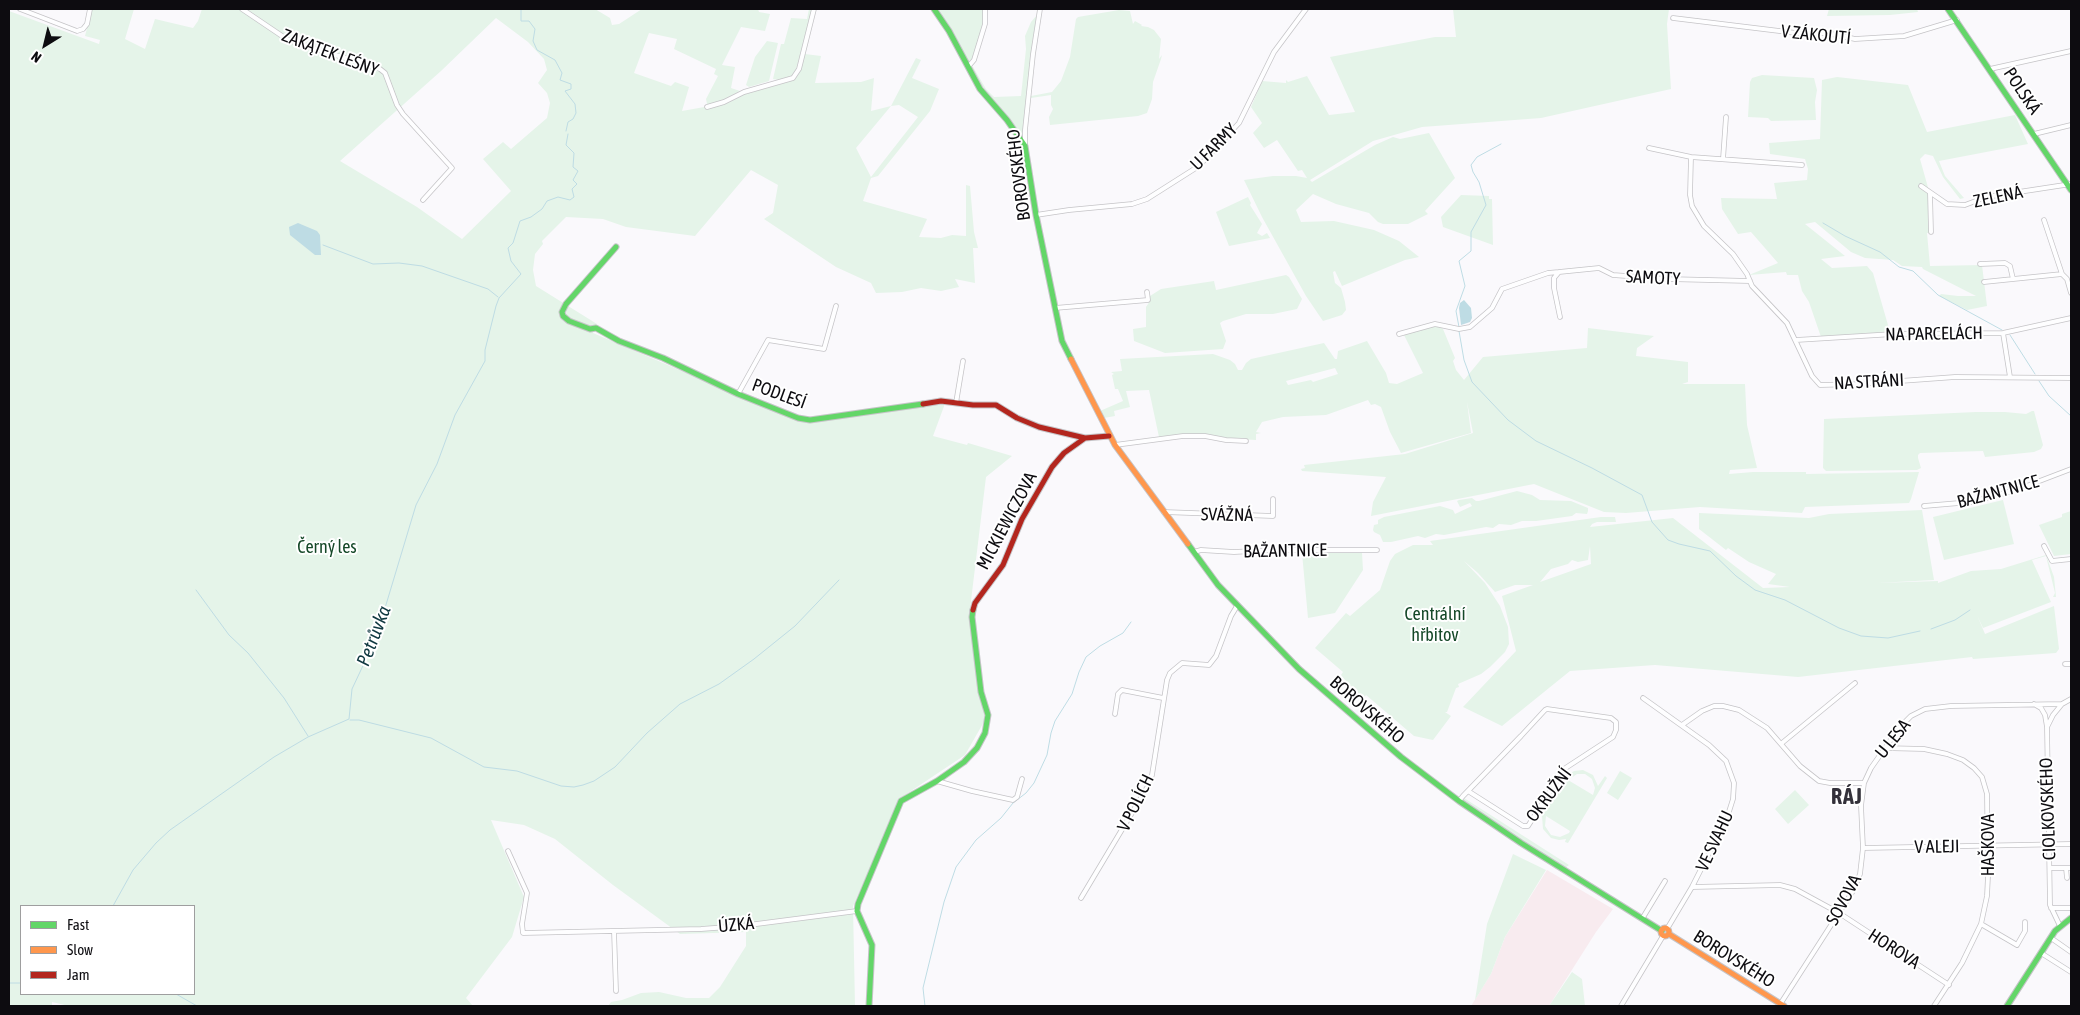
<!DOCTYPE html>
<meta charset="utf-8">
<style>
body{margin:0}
#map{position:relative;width:2080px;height:1015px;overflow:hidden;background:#faf9fc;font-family:"Asap Condensed",sans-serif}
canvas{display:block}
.frame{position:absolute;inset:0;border:10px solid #0d0c10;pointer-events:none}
.legend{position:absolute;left:20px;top:905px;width:175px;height:90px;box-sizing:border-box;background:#fff;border:1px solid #9e9e9f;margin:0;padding:6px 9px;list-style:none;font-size:15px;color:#0d0c10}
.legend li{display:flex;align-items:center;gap:10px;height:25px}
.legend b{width:25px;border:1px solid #9e9e9f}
.north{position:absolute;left:20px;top:20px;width:50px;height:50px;-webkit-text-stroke:4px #fff;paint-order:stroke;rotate:216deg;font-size:14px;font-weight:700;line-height:20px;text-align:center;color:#0d0c10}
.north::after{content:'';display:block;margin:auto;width:18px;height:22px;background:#0d0c10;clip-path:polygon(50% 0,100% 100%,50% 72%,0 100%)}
</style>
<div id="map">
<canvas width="2080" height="1015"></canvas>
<div class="frame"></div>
<ul class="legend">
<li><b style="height:6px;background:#63d668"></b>Fast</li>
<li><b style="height:6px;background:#ff974d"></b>Slow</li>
<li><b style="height:6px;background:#b3261e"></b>Jam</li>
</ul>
<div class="north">N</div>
</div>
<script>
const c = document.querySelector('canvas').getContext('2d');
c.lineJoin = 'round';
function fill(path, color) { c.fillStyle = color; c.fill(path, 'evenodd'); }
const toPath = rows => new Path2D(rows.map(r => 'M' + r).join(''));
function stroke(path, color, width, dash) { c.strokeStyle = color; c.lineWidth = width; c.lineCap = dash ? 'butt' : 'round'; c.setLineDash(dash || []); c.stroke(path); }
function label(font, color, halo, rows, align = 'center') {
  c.font = font + ' "Asap Condensed",sans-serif'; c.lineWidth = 4; c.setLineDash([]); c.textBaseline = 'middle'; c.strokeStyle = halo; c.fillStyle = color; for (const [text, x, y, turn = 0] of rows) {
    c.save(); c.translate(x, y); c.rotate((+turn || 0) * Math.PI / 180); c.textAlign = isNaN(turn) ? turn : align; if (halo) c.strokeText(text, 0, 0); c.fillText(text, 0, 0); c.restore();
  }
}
fill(toPath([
 [1547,870,1613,909,1596,932,1549,1006,1471,1006,1491,974,1505,937]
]), '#f8ebef');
fill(toPath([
 [92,9,134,9,125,39,145,49,155,19,193,28,198,21,202,9,595,9,610,18,612,25,619,24,642,9,758,9,759,12,770,14,765,31,741,27,722,65,735,67,731,88,740,91,714,105,728,103,748,92,795,79,800,72,805,54,821,56,815,83,861,82,874,78,871,111,891,106,916,58,921,60,912,78,939,89,930,111,878,176,871,178,863,201,927,219,919,237,941,238,952,235,966,236,966,185,970,186,974,232,978,248,973,248,975,283,955,279,959,287,941,291,921,288,902,292,876,293,871,283,836,267,764,219,773,213,778,185,751,170,695,236,626,227,603,219,566,217,542,241,543,244,535,254,533,270,536,286,597,324,593,333,799,421,946,401,933,436,967,445,968,443,1012,456,986,477,970,609,985,720,965,755,902,797,853,906,855,1006,608,1006,611,1002,622,1000,641,993,659,992,686,998,709,998,720,987,746,946,746,932,680,934,613,885,555,839,524,825,491,820,524,897,512,937,466,998,473,1006,69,1006,52,1002,52,1006,9,1006,9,11,99,44,100,40,85,36],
 [496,18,528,42,544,59,547,70,538,83,547,93,550,103,547,118,511,149,503,142,483,159,511,191,462,239,417,207,340,161,441,71],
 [649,33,677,39,674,49,716,69,714,74,718,76,706,99,707,104,710,106,682,111,689,87,675,82,671,86,634,73],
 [899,105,918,117,871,177,856,148,891,106],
 [21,906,194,906,194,994,21,994],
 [809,9,813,9,796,70,792,77,779,80,773,79,781,44,784,44,791,18,807,19],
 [937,9,983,9,983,25,972,59,968,62,954,33],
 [1453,9,1669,9,1667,24,1671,89,1541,118,1422,127,1373,141,1310,180,1312,182,1375,145,1393,137,1400,139,1429,133,1455,178,1425,211,1428,214,1408,224,1383,224,1378,222,1369,213,1336,204,1313,194,1296,210,1301,222,1334,221,1374,230,1399,241,1419,257,1405,260,1342,286,1335,271,1333,272,1335,283,1341,288,1345,302,1346,310,1342,315,1323,321,1306,296,1262,217,1244,180,1273,176,1296,176,1307,178,1302,170,1298,171,1277,140,1264,148,1253,133,1262,123,1251,107,1262,81,1286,83,1286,80,1288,82,1307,76,1329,115,1355,112,1330,57,1435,37,1456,37],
 [1829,9,1917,9,1918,12,1890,15,1827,16],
 [1119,10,1130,11,1133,24,1135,21,1142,25,1141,26,1148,27,1154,30,1161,39,1159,59,1162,55,1161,59,1153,82,1152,99,1147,113,1138,116,1050,125,1049,117,1053,109,1051,105,1051,95,1031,98,1029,114,1031,96,1052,92,1061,81,1070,57,1076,19,1078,17],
 [1037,15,1032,44,1022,138,1008,117,990,98,975,75,972,65,986,89,994,97,1021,96,1026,49,1025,36,1031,22],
 [767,41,778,43,769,81,749,87,746,85,755,57],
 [1762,75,1814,78,1817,90,1815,102,1816,120,1771,121,1768,118,1748,117,1750,82,1752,78],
 [1837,77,1908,85,1927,132,2015,115,2028,144,1939,161,1945,176,1964,198,1960,199,1943,177,1933,156,1925,154,1920,159,1929,191,1929,233,1927,233,1930,266,1982,265,1987,306,1967,310,1939,296,1941,294,1958,296,1976,296,1923,269,1922,267,1902,266,1893,260,1865,258,1851,252,1815,222,1805,224,1845,256,1821,259,1832,268,1867,266,1873,273,1890,332,1821,337,1809,302,1802,291,1798,275,1787,275,1786,272,1749,275,1778,263,1751,232,1738,234,1722,209,1721,198,1777,199,1774,183,1807,180,1808,169,1805,159,1770,154,1769,143,1820,139,1822,80],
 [1461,195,1489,196,1489,199,1492,199,1493,245,1443,227,1441,217],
 [1248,197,1251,203,1250,205,1262,224,1257,233,1262,236,1267,233,1270,238,1229,246,1216,212],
 [1286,275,1289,277,1302,299,1297,309,1273,314,1246,314,1223,321,1220,323,1226,341,1223,349,1165,353,1134,341,1133,329,1146,327,1146,307,1150,301,1150,296,1161,289,1214,281,1216,290],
 [1437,325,1443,329,1455,358,1453,361,1456,370,1464,380,1483,357,1587,348,1588,328,1654,336,1637,348,1636,356,1688,362,1688,382,1682,384,1745,384,1747,425,1757,468,1730,470,1729,474,1753,472,1806,472,1806,474,1919,472,1911,499,1909,503,1805,507,1802,513,1700,507,1626,513,1604,512,1534,484,1371,516,1373,502,1386,477,1302,471,1301,469,1305,468,1304,465,1405,454,1473,433,1467,402,1471,433,1401,453,1390,432,1381,407,1375,404,1371,405,1368,400,1326,415,1283,417,1262,422,1256,432,1261,433,1256,434,1256,440,1221,438,1208,434,1184,435,1132,441,1159,437,1149,390,1126,391,1130,407,1114,411,1115,416,1104,418,1100,411,1123,401,1118,389,1115,389,1112,375,1114,374,1111,372,1122,371,1120,359,1213,354,1230,360,1235,364,1238,370,1242,370,1246,363,1251,359,1324,343,1335,359,1337,359,1338,351,1367,341,1386,373,1389,383,1397,384,1423,373,1403,333],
 [1335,368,1338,374,1313,382,1311,380,1288,385,1286,381],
 [2032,411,2034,411,2043,445,2041,449,2034,452,1985,457,1983,451,1920,453,1918,455,1918,458,1921,468,1917,470,1826,471,1823,468,1824,419,1976,412,2005,412,2026,414],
 [1517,491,1532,495,1540,500,1571,501,1588,508,1588,511,1587,514,1576,513,1572,516,1536,521,1522,521,1511,525,1499,524,1493,528,1486,527,1444,535,1436,534,1425,538,1418,536,1391,542,1383,542,1380,535,1374,532,1373,530,1374,525,1378,524,1378,520,1384,517,1440,506,1453,510,1455,514,1472,506,1470,503,1460,507,1457,501,1459,500,1472,498,1476,501,1479,501],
 [2003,500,2014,544,1944,560,1933,517],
 [1922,510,1934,580,1877,583,1938,581,1938,583,1971,571,2001,569,2046,555,2054,577,2056,597,2053,597,2055,593,2046,556,2032,560,2051,602,1983,628,1977,615,1985,634,2054,606,2059,649,2056,653,1973,659,1972,657,1798,677,1655,665,1570,671,1502,726,1463,707,1516,651,1502,596,1533,585,1515,585,1495,592,1478,573,1464,561,1485,583,1500,606,1508,627,1509,644,1505,652,1490,667,1481,674,1458,684,1459,687,1456,688,1447,712,1445,712,1451,716,1433,740,1414,736,1366,695,1364,698,1350,686,1341,675,1343,672,1315,648,1346,613,1350,616,1380,590,1390,561,1395,554,1413,545,1433,545,1430,541,1601,517,1615,517,1616,522,1597,522,1592,524,1590,527,1673,518,1763,588,1790,587,1768,584,1776,574,1749,562,1728,548,1726,550,1699,529,1699,513,1809,518,1829,514],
 [1590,546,1591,564,1540,582,1551,569,1568,564,1572,560,1578,562,1588,560],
 [2071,511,2071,554,2054,556,2039,525,2062,517,2062,514],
 [1302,553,1362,553,1363,570,1335,613,1308,618],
 [1583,770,1593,775,1598,786,1605,776,1607,778,1568,843,1565,842,1566,839,1559,840,1551,838,1543,829,1542,816,1565,777,1574,771],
 [1577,774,1585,774,1592,779,1595,788,1593,795,1568,780],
 [1546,816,1570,831,1569,833,1560,837,1551,835,1545,826],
 [1620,771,1632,778,1618,800,1607,793],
 [1795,790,1809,805,1788,824,1775,809],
 [1464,798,1569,865,1565,868,1537,851,1464,801],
 [1513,854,1546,870,1505,937,1491,974,1475,1000,1487,924],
 [1572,972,1582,979,1585,1006,1549,1006]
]), '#e5f4e9');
fill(toPath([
 [298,223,317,231,320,235,321,255,315,255,290,235,289,227],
 [1464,300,1471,308,1472,318,1470,322,1461,325,1459,308,1460,303]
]), '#bedce4');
stroke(toPath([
 [521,9,521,21,529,21,535,29,533,41,537,50,555,60,562,73,560,80,571,84,571,89,565,91,575,104,576,113,573,119,568,122,566,131],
 [1823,223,1845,236,1880,252,1899,267,1913,271,1938,295,2002,330],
 [323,245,373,264,399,263,422,266,488,289,498,297],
 [1459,327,1456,311,1465,286,1459,261,1471,251,1471,232,1486,205,1479,182,1473,172,1471,165,1477,157,1501,144],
 [1459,331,1464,360,1472,382,1508,420,1536,441,1592,468,1642,495,1652,522,1668,540,1679,544,1710,551,1736,576,1755,590,1785,600,1839,628,1861,636,1888,638,1920,631],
 [2010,335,2035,374],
 [2039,381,2049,396,2071,416],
 [196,590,229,635,248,653,284,698,308,736],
 [1931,629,1955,620,1970,610],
 [350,720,359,720,431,738,484,767,517,771,561,786,574,787,583,785,594,781,615,767,647,733,680,704,719,684,754,659,795,626,839,580],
 [113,906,133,870,156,843,170,830,274,757,308,737,349,719,352,689,376,638,416,505,437,464,455,415,485,361,485,350,496,306,499,298,521,274,511,261,508,248,513,243,520,221,531,217,542,209,547,201,558,197,570,200,574,197,572,189,577,184,573,180,578,171,573,167,574,153,566,145,568,134],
 [9,983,21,983],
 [176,994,197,1006],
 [925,1006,923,988,944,902,956,867,976,840,1001,818,1013,803,1026,793,1034,783,1047,755,1051,733,1055,721,1072,694,1079,672,1086,657,1100,646,1123,633,1131,622]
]), '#bedce4', 1);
const street = toPath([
 [20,9,77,31,83,29,87,24,90,9],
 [242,9,288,40,380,69,385,73,397,105,403,114,452,168,423,200],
 [1673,18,1804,34,1827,33,1855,39,1904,36,1957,20],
 [968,67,974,60,985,24,985,9],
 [1990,69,2071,51],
 [707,107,724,102,744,92,793,78,799,69,814,9],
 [2034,134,2071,125],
 [1025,146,1025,130,1033,54,1040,9],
 [1649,148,1691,157,1802,165],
 [1691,157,1690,195,1692,206,1704,226,1733,254,1747,274,1752,286,1787,323,1812,376,1820,385,1859,384,1955,377,2071,378],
 [1723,159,1726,117],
 [1921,186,1947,204,1965,205,1986,197,2071,184],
 [1930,193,1931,232],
 [1036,215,1069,210,1132,204,1147,199,1199,166,1239,123,1274,52,1306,9],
 [2044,220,2062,274],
 [1980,264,2005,263,2010,266,2013,279],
 [1984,282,2062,274,2067,279,2071,293],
 [1055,308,1148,300,1147,292],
 [1560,317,1554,288,1554,278,1559,272,1599,268,1613,275,1667,279,1750,281],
 [2003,333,2010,377],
 [1399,334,1435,324,1459,329,1470,327,1492,308,1502,289,1548,273,1559,272],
 [1796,340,1894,334,2003,333,2071,318],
 [738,394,768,340,824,349,836,306],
 [956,403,963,361],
 [1115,445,1183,436,1205,436,1226,440,1246,441],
 [1924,506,1971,502,2016,490,2071,469],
 [1164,512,1273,516,1273,499],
 [2044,546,2052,561,2071,559],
 [1194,552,1201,550,1234,552,1273,550,1377,550],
 [2065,664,2071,664],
 [1643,698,1709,745,1726,761,1734,783,1733,799,1727,818,1692,887,1667,929],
 [2034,704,2041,708,2045,715,2047,727],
 [1115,714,1118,694,1122,690,1163,698],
 [1682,725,1702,711,1714,706,1723,706,1739,710,1767,728,1800,766,1819,781,1830,783,1864,783],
 [1782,743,1855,683],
 [1884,748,1924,749,1947,754,1963,760,1974,768,1982,777,1987,794,1988,876,1987,896,1981,924,1962,963,1934,1006],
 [937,781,972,791,1013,800,1017,797,1022,779],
 [1459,801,1463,796,1521,736,1545,710,1547,709,1611,718,1616,722,1616,730,1613,737,1564,769,1528,826,1523,826,1468,791],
 [1863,848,2071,844],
 [508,851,527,893,522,924,523,933,701,929,741,926,857,911],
 [2050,868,2071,868],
 [2066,868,2067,878],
 [1692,887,1780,885,1795,889,1839,913,1949,985],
 [1081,898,1148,786,1152,775,1167,680,1170,673,1182,663,1209,665,1216,656,1231,616,1237,606],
 [2051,908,2071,908],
 [1642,919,1665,881],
 [1981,924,2017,945,2025,931,2025,922],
 [2060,926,2050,905,2047,727,2053,715,2062,704,2071,699],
 [614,931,616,991],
 [2051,938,2071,952],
 [2041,953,2071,972],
 [1621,1006,1663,936],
 [1779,1006,1853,891,1860,874,1863,848,1861,806,1864,783,1871,768,1899,728,1911,716,1925,709,1951,706,2062,704]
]);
const fast = toPath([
 [934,9,949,31,980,89,1007,120,1025,146,1036,215,1062,341,1071,359],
 [1948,9,2071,190],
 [616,247,566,304,562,312,563,316,569,321,590,329,596,328,619,341,663,358,738,394,798,418,810,420,923,404],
 [1188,544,1218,585,1299,669,1401,757,1459,801,1521,843,1662,931],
 [869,1006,872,945,857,911,858,904,901,801,937,781,964,762,977,748,985,733,988,715,981,692,972,617,973,610],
 [2007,1006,2055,931,2071,918]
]);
const slow = toPath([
 [1071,359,1115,445,1188,544],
 '1661 932a4 4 0 1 1 8 0a4 4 0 1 1-8 0Z',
 [1669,934,1784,1006]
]);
const jam = toPath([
 [923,404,941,401,973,405,996,405,1017,418,1039,427,1085,438],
 [973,610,975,603,1003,565,1022,519,1052,467,1064,453,1085,438,1109,436]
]);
stroke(street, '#c5c4c7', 5.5);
stroke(fast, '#c5c4c7', 7);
stroke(slow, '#c5c4c7', 7);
stroke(jam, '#c5c4c7', 7);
stroke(street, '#fefeff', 4);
stroke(fast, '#63d668', 5);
stroke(slow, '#ff974d', 5);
stroke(jam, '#b3261e', 5);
label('18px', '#0d0c10', '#fff', [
 ["V ZÁKOUTÍ",1816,35,6],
 ["ZAKĄTEK LEŚNY",330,53,21],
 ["POLSKÁ",2022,91,56],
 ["U FARMY",1214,147,-45],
 ["BOROVSKÉHO",1019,175,-97],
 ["ZELENÁ",1998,197,-12],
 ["SAMOTY",1653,278,3],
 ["NA PARCELÁCH",1934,334,-1],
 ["NA STRÁNI",1869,382,-3],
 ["PODLESÍ",779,394,20],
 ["BAŽANTNICE",1998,492,-15],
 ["SVÁŽNÁ",1227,515,1],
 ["MICKIEWICZOVA",1007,521,-62],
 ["BAŽANTNICE",1285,551,-1],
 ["BOROVSKÉHO",1367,710,41],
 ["U LESA",1893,739,-51],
 ["OKRUŽNÍ",1549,795,-53],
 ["V POLÍCH",1136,803,-64],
 ["CIOLKOVSKÉHO",2048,809,-92],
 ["VE SVAHU",1715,841,-65],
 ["HAŠKOVA",1988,845,-90],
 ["V ALEJI",1937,847,-1],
 ["SOVOVA",1844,900,-62],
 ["ÚZKÁ",736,925,-5],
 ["HOROVA",1894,949,33],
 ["BOROVSKÉHO",1734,959,32]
]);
label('18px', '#154828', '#fff', [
 ["Černý les",327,547],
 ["Centrální",1435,614],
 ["hřbitov",1435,635]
]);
label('italic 19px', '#0f3840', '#fff', [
 ["Petrůvka",374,636,-69]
]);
c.letterSpacing = '1px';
label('bold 22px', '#33313a', '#fff', [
 ["RÁJ",1847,797]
]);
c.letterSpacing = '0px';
</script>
